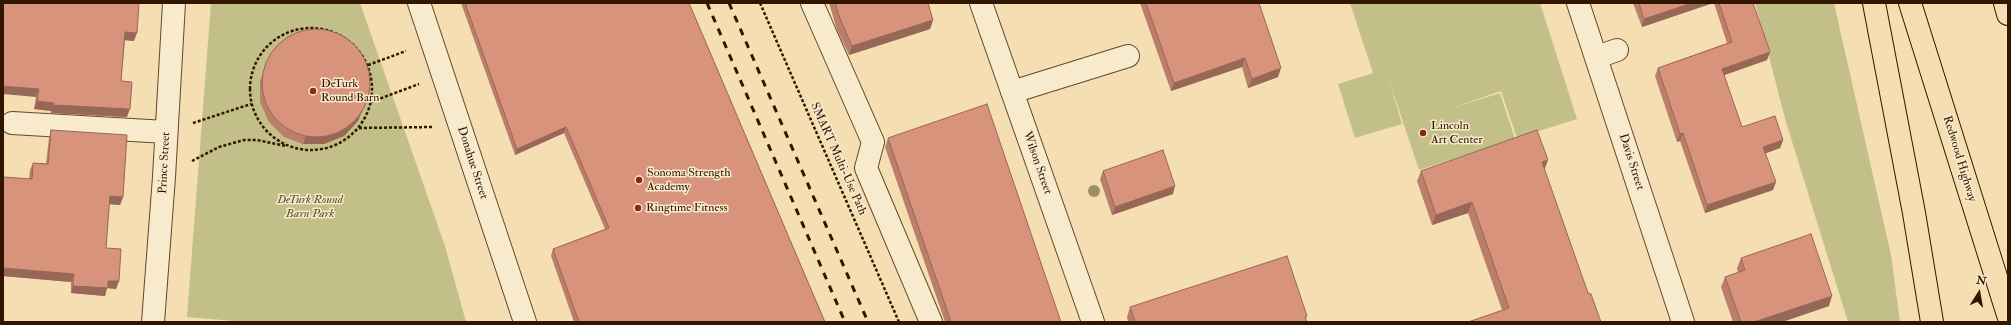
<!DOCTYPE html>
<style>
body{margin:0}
#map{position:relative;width:2011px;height:325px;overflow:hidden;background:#f5dfb2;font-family:"IM FELL Double Pica",serif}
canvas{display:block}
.frame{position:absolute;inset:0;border:4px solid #321600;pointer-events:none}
.north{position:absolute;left:1959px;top:273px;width:40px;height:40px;-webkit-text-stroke:3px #f8eacd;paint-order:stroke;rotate:11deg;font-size:11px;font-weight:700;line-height:16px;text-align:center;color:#321600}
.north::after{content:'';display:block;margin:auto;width:14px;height:18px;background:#321600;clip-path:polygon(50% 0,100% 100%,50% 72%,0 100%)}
</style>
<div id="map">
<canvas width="2011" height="325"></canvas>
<div class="frame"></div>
<div class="north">N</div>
</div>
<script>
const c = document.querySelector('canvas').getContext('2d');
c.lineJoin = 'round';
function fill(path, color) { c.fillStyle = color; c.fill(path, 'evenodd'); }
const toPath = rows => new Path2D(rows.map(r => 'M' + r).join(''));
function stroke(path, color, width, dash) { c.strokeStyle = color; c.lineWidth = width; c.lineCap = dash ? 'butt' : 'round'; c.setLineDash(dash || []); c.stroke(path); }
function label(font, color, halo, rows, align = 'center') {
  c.font = font + ' "IM FELL Double Pica",serif'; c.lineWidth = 3; c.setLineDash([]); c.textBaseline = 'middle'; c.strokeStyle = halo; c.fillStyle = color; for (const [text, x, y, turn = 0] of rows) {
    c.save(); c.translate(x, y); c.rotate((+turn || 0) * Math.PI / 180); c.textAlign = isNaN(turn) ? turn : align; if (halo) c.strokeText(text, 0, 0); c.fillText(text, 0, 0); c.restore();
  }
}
fill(toPath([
 [211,3,360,3,445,246,466,322,245,322,187,317],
 [1350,3,1540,3,1577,119,1517,138,1501,91,1449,109,1500,93,1515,139,1419,170,1389,80,1402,124,1355,138,1338,84,1373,73],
 [1755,3,1834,3,1891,255,1900,322,1848,322,1786,122]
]), '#c2c088');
const minor = toPath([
 [419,3,525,322],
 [812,3,873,142,866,168,931,322],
 [981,3,1093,322],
 [1578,3,1683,322],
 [1597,57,1617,50],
 [1012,92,1128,56],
 [12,123,166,132],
 [153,322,164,177,174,3]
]);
const highway = toPath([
 [1874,3,1914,213,1932,322],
 [1910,3,2008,315],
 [2005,3,2008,14]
]);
stroke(minor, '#63482c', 24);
stroke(highway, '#321600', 24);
stroke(toPath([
 [760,3,899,322],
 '250 89a61 61 0 1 1 122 0a61 61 0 1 1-122 0Z',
 [368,65,406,51],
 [371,102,419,84],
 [193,123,251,104],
 [359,128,432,127],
 [192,161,219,147,244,140,257,140,286,146]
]), '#321600', 2.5, [3, 2]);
stroke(minor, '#f8eacd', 22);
stroke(highway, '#f5dfb2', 22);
stroke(toPath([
 [707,3,845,322],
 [729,3,868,322]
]), '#321600', 3, [7, 7]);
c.fillStyle = '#a18c67';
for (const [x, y] of [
 [1094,191]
]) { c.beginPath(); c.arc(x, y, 6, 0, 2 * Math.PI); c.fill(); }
fill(toPath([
 [3,3,134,41,125,40,121,81,127,117,51,113,51,111,34,109,36,97],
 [461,3,689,3,825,322,574,322,551,256,553,249,605,229,564,133,515,155],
 [829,3,928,3,933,20,930,29,849,55,837,30],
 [1140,3,1259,3,1278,77,1248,88,1242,67,1171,91],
 [1633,3,1713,3,1642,27],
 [1714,3,1753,3,1767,60,1724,75,1742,127,1783,140,1780,148,1766,153,1773,190,1705,213,1680,141,1677,142,1655,76,1658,68,1727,43],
 [270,54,369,93,358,121,344,136,324,144,303,144,284,137,269,122,260,102,260,81],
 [51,130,123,197,120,205,109,204,106,248,119,281,116,289,107,288,105,296,71,293,71,282,3,276,3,177,29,179,30,170,33,163,46,164,49,138],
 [888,138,1061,322,945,322,885,147],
 [1544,169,1588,293,1502,310,1468,213,1432,225,1417,181,1421,171],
 [1103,171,1173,194,1112,215,1100,179],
 [1741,258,1829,306,1782,322,1733,322,1721,287,1725,277,1738,273,1737,268],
 [1130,307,1307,316,1306,319,1307,322,1128,322,1127,317]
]), '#ba7e6b');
fill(toPath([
 [1692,3,1713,3,1642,27,1644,19],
 [933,20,930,29,849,55,852,46],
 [125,32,137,33,134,41,123,40],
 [1770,52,1767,60,1719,77,1722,69],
 [1245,58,1242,67,1171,91,1174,83],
 [1281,68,1278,77,1248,88,1252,79],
 [3,86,39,89,36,97,3,94],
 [369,93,358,121,344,136,324,144,303,144,306,136],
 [37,101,54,103,51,111,34,109],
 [53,105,130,109,127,117,51,113],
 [566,127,564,133,515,155,517,149],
 [1683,133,1680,141,1677,142,1680,134],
 [1783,140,1780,148,1761,155,1763,147],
 [1548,160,1544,171,1542,162],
 [1776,182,1773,190,1705,213,1707,205],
 [1175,186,1173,194,1112,215,1115,207],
 [110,196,123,197,120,205,107,204],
 [1472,202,1468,213,1432,225,1436,215],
 [3,268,74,274,71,282,3,276],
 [108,281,119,281,116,289,107,288,105,296,71,293,73,286],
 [1832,296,1829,306,1782,322,1754,322]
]), '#976757');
const building = toPath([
 [3,3,139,3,137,33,125,32,121,81,132,82,130,109,53,105,54,103,37,101,39,89,3,86,3,3],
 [465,3,689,3,825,322,579,322,553,249,609,228,566,127,517,149,465,3],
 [835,3,928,3,933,20,852,46,841,21,835,3],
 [1146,3,1259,3,1281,68,1252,79,1245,58,1174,83,1146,3],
 [1639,3,1692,3,1644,19,1639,3],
 [1719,3,1753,3,1770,52,1722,69,1742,127,1775,116,1783,140,1763,147,1776,182,1707,205,1683,133,1680,134,1658,68,1732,42,1719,3],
 '262 83a54 54 0 1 1 108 0a54 54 0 1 1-108 0Z',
 [987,104,1061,322,951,322,888,138,987,104],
 [51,130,127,135,123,197,110,196,106,248,121,249,119,281,108,281,108,288,73,286,74,274,3,268,3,177,32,179,33,163,48,164,51,130],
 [1537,130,1548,160,1542,162,1588,293,1591,294,1601,322,1468,322,1509,308,1472,202,1436,215,1421,171,1537,130],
 [1163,150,1175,186,1115,207,1103,171,1163,150],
 [1811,234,1832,296,1754,322,1741,322,1725,277,1745,270,1741,258,1811,234],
 [1287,256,1307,316,1305,317,1307,322,1135,322,1130,307,1287,256]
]);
fill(building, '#d8937c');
stroke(building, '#976757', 1);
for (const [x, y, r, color] of [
 [313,91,4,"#8f2418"],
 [1423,133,4,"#8f2418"],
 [639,180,4,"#8f2418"],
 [638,208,4,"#8f2418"]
]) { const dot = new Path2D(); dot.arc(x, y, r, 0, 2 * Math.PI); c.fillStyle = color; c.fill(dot); stroke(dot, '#f8eacd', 1.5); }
label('12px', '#321600', '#f8eacd', [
 ["DeTurk",321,84],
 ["Round Barn",321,98],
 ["Lincoln",1431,126],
 ["Art Center",1431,140],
 ["Sonoma Strength",647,173],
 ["Academy",647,187],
 ["Ringtime Fitness",646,208]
], 'left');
label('12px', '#321600', '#f8eacd', [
 ["SMART Multi-Use Path",838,159,66],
 ["Redwood Highway",1959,159,73],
 ["Davis Street",1631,162,72],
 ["Prince Street",165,163,-87],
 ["Donahue Street",472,163,72],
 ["Wilson Street",1037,163,71]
]);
label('italic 12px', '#5d4929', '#f8eacd', [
 ["DeTurk Round",310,200],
 ["Barn Park",310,214]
]);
</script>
